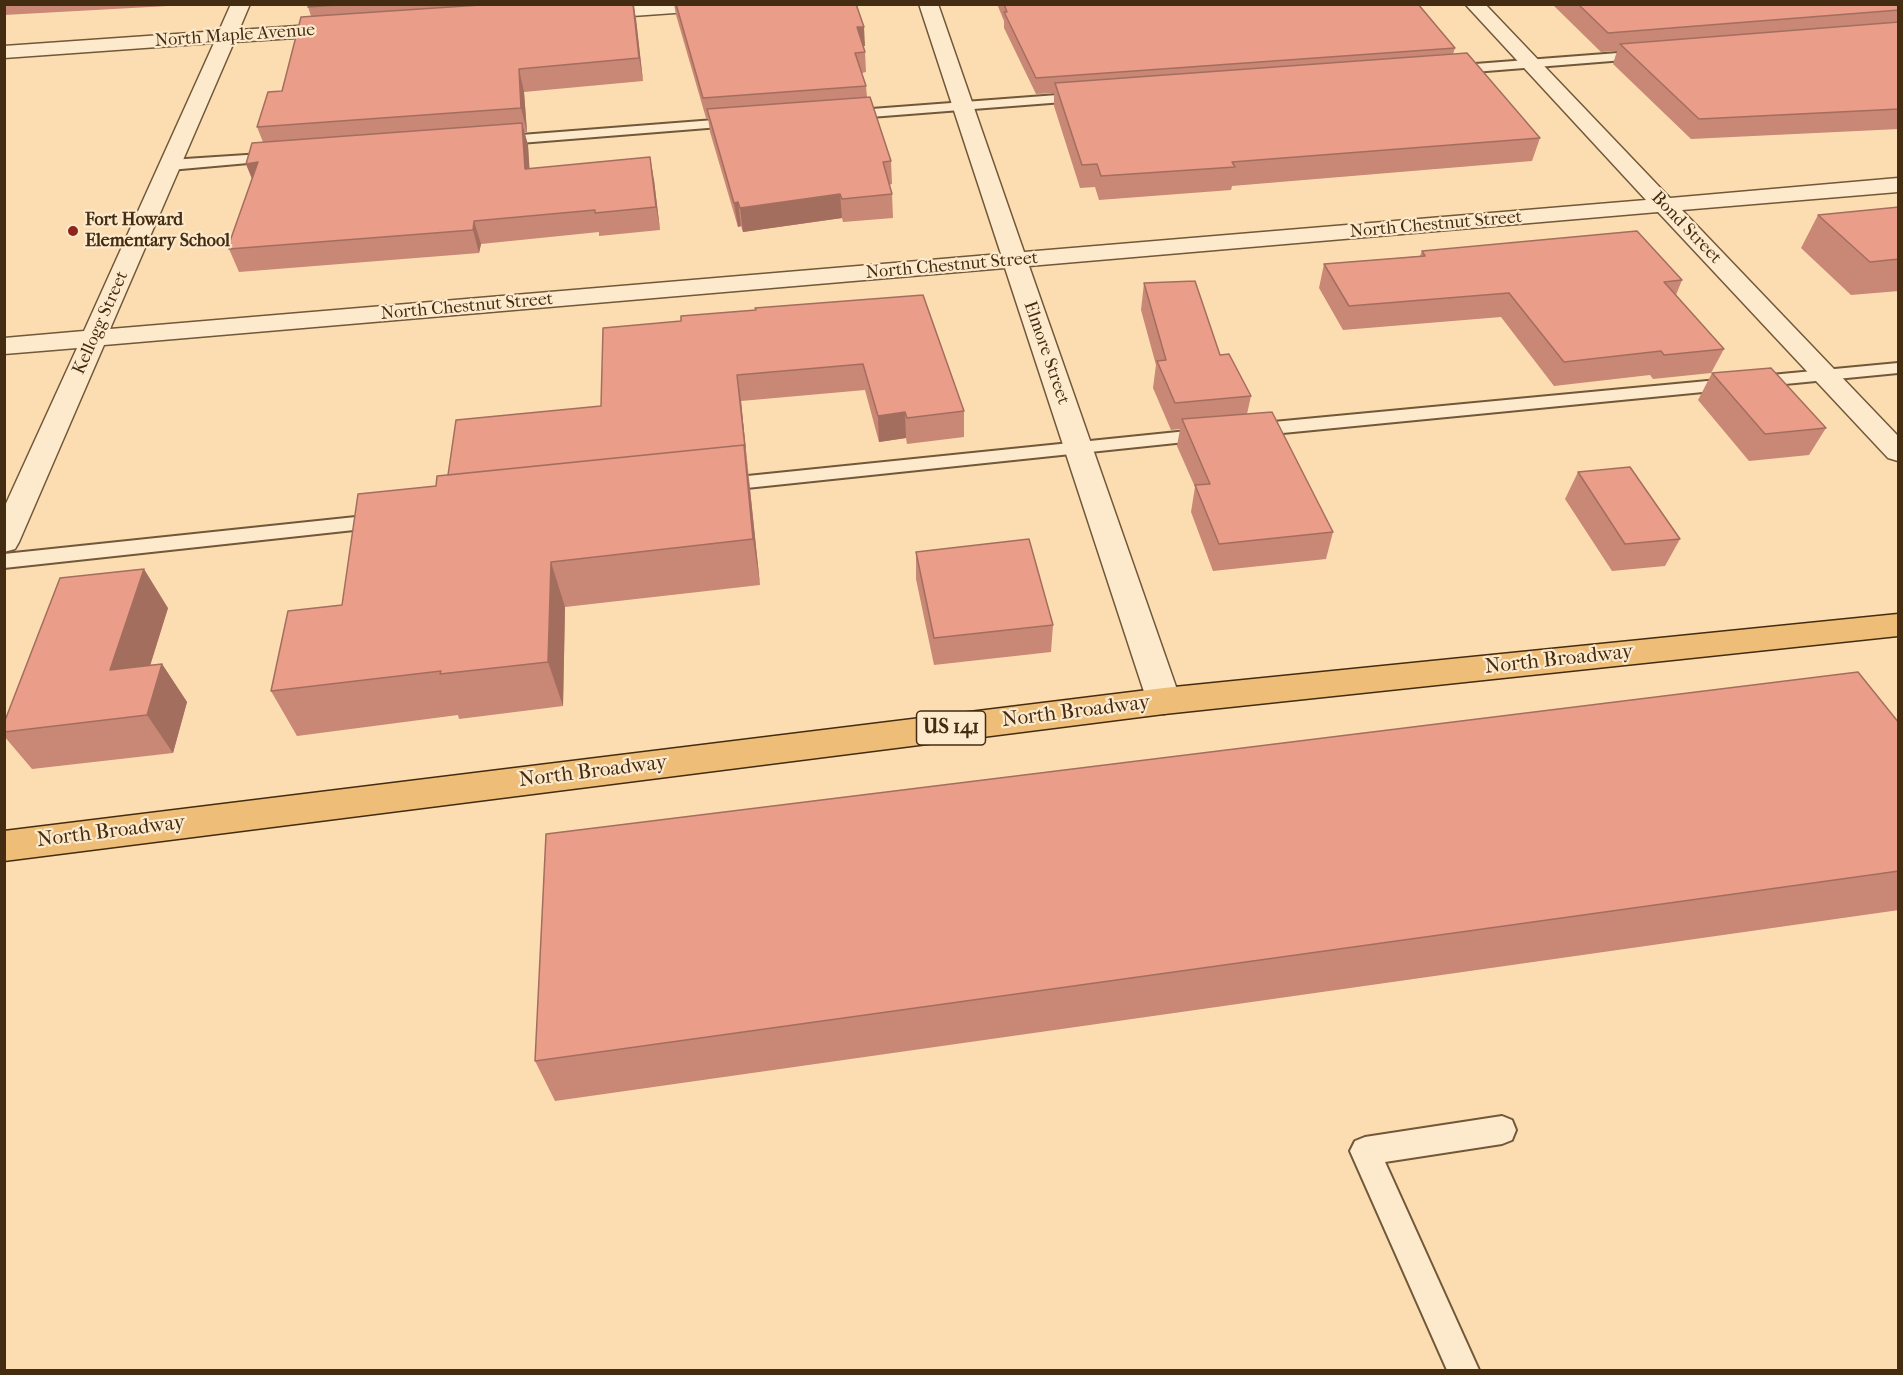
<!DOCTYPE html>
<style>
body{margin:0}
#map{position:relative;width:1903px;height:1375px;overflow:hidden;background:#fcddb1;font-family:"IM FELL French Canon",serif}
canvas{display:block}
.frame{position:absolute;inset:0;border:6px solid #432c11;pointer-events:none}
</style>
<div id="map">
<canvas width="1903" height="1375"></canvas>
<div class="frame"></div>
</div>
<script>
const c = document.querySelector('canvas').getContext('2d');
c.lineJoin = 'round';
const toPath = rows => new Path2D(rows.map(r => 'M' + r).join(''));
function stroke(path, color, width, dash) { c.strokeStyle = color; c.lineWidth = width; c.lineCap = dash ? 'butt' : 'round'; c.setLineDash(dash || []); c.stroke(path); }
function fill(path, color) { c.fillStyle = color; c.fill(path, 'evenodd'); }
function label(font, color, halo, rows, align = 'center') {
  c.font = font + ' "IM FELL French Canon",serif'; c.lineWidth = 4.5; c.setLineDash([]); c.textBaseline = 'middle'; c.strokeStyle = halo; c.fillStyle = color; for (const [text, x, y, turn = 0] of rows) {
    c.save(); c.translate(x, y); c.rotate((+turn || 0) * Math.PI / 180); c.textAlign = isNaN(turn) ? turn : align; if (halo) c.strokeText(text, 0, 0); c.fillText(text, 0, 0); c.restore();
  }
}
const lane = toPath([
 [1644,51,1649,52,1651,55,1649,58,1449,74,1442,70,1449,66,1644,51],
 [1084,93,1091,97,1089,100,845,119,838,115,845,111,1084,93],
 [740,118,747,122,745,125,495,145,488,141,495,137,740,118],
 [277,153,282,154,284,157,282,160,170,170,162,165,170,160,277,153],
 [1898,363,1898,373,1252,436,1245,434,1243,430,1245,426,1252,424,1898,363],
 [1207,429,1214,431,1216,435,1214,439,718,491,711,490,708,485,711,480,718,479,1207,429],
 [384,514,391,516,394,521,391,526,4,568,4,554,384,514],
 [1502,1116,1512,1120,1516,1130,1512,1140,1502,1144,1385,1162,1479,1370,1447,1370,1350,1151,1355,1141,1365,1137,1502,1116]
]);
const street = toPath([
 [231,4,250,4,239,30,341,23,348,25,351,29,348,33,341,35,234,42,110,329,1001,254,919,4,938,4,1024,252,1646,200,1465,4,1485,4,1670,198,1898,178,1898,192,1682,210,1898,436,1898,461,1888,458,1658,212,1029,266,1181,701,1176,710,1164,714,1152,710,1147,701,1005,268,104,345,19,542,15,549,4,552,4,508,77,348,4,354,4,338,84,331,214,43,4,58,4,46,219,31,231,4],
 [630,4,726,4,724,8,717,10,590,19,583,17,581,13,583,9,590,7,630,4]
]);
const primary = toPath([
 [1898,614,1898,636,1164,714,4,861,4,831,1164,688,1898,614]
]);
stroke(lane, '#715839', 4);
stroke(street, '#715839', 3);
stroke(primary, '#432c11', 3);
fill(lane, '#fde9cc');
fill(street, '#fde9cc');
fill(primary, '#eebe78');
fill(toPath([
 [4,4,168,4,168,6,4,15],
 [309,4,634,4,643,81,524,92,527,132,524,132,528,145,529,168,654,180,660,230,599,236,599,232,481,244,479,253,239,272,229,249,230,247,229,244,252,179,246,164,263,142,257,127,282,91,311,16,308,7],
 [674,4,856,4,865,46,863,46,865,52,866,72,862,73,866,86,867,97,891,161,892,184,889,185,892,194,893,218,843,222,842,218,743,232,741,226,738,227,710,132,708,118,706,118,676,15],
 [997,4,1418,4,1455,48,1453,54,1540,138,1532,161,1232,186,1231,190,1099,200,1095,187,1080,188,1054,106,1054,93,1036,94,1004,28,1004,21],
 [1552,4,1899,4,1899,129,1691,139,1613,64,1617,51,1601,52],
 [1899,207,1899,291,1851,295,1801,248,1818,215],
 [1422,251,1682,280,1676,295,1724,349,1711,373,1653,379,1650,375,1554,386,1501,317,1343,330,1319,288,1324,264,1420,256],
 [1144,283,1220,355,1251,396,1247,414,1333,532,1326,559,1213,571,1191,512,1195,487,1177,446,1180,429,1171,430,1153,388,1156,365,1141,310],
 [756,310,964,411,964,437,907,444,906,438,879,442,865,390,741,401,760,585,565,607,563,706,459,719,458,715,297,736,271,691,342,605,436,486,448,475,601,406,681,321],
 [1712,373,1826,428,1809,455,1749,461,1698,400],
 [1578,472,1680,539,1665,566,1612,571,1565,499],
 [916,552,1053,625,1051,652,934,665,916,579],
 [168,608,150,665,162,664,187,702,173,753,32,769,4,736,4,723],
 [1899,723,1899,910,555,1101,535,1061]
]), '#c98775');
fill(toPath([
 [633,4,636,18,643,81,639,58],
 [857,27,864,27,865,46,858,47],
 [519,69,524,92,527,132,521,108],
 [522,123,528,145,531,191,525,169],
 [650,157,654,180,660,230,656,207],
 [258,162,255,186,246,164],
 [840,194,842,218,743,232,740,208],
 [738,202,741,226,738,227,734,203],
 [474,221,481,244,479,253,473,230],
 [737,375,741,401,748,473,745,447],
 [905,412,906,438,879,442,878,416],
 [744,445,750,490,760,585,753,539],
 [551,562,565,607,563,706,548,662],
 [144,569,168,608,137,708,110,670],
 [162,664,187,702,173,753,147,715]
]), '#a46e5f');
const building = toPath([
 [309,4,350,4,308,7,309,4],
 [495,4,633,4,639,58,519,69,521,108,257,127,268,92,282,91,301,17,495,4],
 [676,4,856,4,864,27,857,27,865,52,855,53,866,86,703,98,676,4],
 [1004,4,1418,4,1455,48,1036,78,1004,12,1007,12,1004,4],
 [1578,4,1899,4,1899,10,1608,33,1578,4],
 [1899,22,1899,109,1699,119,1620,44,1899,22],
 [1467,53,1540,138,1232,162,1235,167,1101,176,1097,164,1082,165,1055,83,1467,53],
 [870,97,891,161,883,162,892,194,842,199,840,194,740,208,738,202,734,203,707,109,870,97],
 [522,123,525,169,650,157,656,207,595,213,595,210,474,221,473,230,229,249,231,244,229,244,258,162,246,164,252,143,522,123],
 [1899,207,1899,259,1870,262,1818,215,1899,207],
 [1637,231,1682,280,1664,282,1724,349,1664,355,1661,351,1564,362,1509,293,1349,306,1324,264,1425,256,1422,251,1637,231],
 [1195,281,1220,355,1229,354,1251,396,1175,403,1157,361,1166,360,1144,283,1195,281],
 [923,295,964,411,907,418,905,412,878,416,863,364,737,375,745,447,744,447,744,445,448,475,456,420,601,406,603,328,681,321,681,316,756,310,755,308,923,295],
 [1771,368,1826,428,1765,434,1712,373,1771,368],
 [1272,412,1333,532,1219,544,1195,485,1210,484,1182,419,1272,412],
 [744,445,753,539,551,562,548,662,440,674,441,671,271,691,288,611,342,605,358,494,436,486,437,476,744,445],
 [1630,467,1680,539,1625,544,1578,472,1630,467],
 [1029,539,1053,625,934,638,916,552,1029,539],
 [144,569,110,670,162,664,147,715,4,732,4,723,60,578,144,569],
 [1858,672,1899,723,1899,871,535,1061,546,834,1858,672]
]);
fill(building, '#ea9d88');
stroke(building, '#a46e5f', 1.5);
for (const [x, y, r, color] of [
 [73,231,6,"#8f2418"]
]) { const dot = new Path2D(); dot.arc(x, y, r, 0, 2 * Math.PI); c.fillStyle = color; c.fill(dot); stroke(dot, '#fde9cc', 2); }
label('18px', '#432c11', '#fde9cc', [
 ["North Maple Avenue",235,36,-4],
 ["North Chestnut Street",1436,225,-5],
 ["Bond Street",1686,228,46],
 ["North Chestnut Street",952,266,-5],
 ["North Chestnut Street",467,307,-5],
 ["Kellogg Street",101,323,-66],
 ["Elmore Street",1046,353,71]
]);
label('bold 18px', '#432c11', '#fde9cc', [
 ["Fort Howard",85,221],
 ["Elementary School",85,242]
], 'left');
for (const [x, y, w] of [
 [951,728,69]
]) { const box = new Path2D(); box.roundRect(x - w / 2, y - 17, w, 34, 4.5); c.fillStyle = '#fde9cc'; c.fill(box); stroke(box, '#432c11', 1.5); }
label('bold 20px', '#432c11', null, [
 ["US 141",951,728]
]);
label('21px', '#432c11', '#fde9cc', [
 ["North Broadway",1559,660,-6],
 ["North Broadway",1076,712,-7],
 ["North Broadway",593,772,-7],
 ["North Broadway",111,832,-7]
]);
</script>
